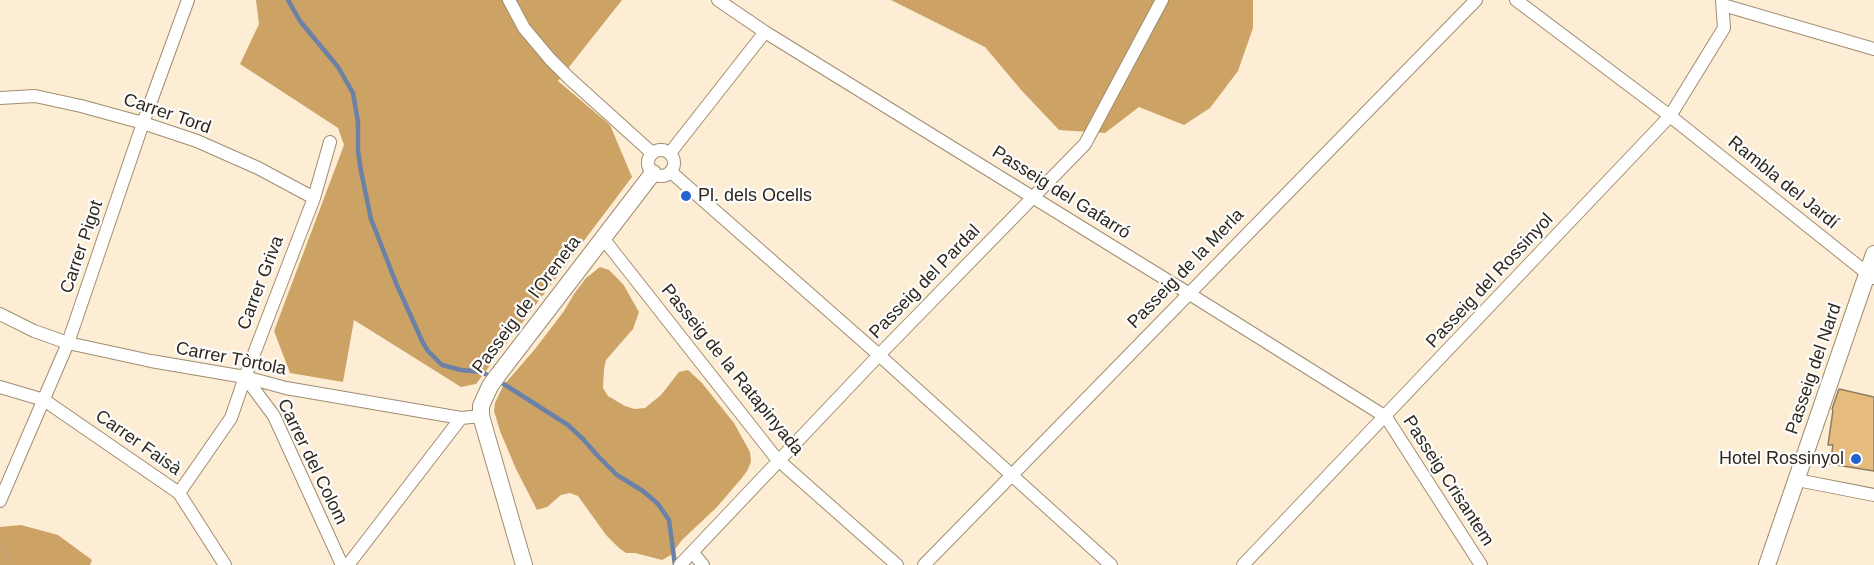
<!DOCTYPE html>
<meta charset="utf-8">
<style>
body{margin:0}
canvas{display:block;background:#fdedd5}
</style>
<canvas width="1874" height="565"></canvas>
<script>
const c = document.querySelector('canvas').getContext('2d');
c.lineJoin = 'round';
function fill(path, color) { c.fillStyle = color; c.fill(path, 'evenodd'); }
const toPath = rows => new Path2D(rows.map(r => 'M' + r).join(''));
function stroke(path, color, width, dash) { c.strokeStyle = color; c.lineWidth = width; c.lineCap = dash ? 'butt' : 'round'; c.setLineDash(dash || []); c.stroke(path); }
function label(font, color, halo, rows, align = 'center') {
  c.font = font + ' Helvetica,sans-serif'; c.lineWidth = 4.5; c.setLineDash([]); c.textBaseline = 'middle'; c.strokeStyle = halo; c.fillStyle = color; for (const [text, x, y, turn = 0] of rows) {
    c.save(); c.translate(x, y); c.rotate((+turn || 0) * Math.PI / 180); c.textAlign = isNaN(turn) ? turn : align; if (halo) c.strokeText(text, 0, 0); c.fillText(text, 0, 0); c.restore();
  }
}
fill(toPath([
 [256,0,622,0,558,81,610,125,632,177,476,384,461,387,354,320,343,382,290,373,274,331,344,145,338,128,240,64,259,24],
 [891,0,1253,0,1253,28,1238,71,1210,108,1184,125,1139,107,1105,133,1059,130,1022,91,985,47],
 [600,267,609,270,623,284,639,312,633,329,606,360,604,369,603,388,608,396,625,406,635,409,645,408,661,395,679,372,688,370,702,383,734,423,750,452,751,462,747,471,741,479,717,507,682,540,671,555,662,560,635,553,626,553,619,548,606,535,578,496,570,493,561,495,547,507,537,510,516,469,500,431,494,411,495,403,503,386,535,349,564,311,574,294,586,278],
 [21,525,58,535,92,560,90,565,0,565,0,527]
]), '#cca365');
stroke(toPath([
 [288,0,300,21,338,67,353,93,358,122,358,151,361,171,371,219,396,283,423,343,428,351,442,365,461,370,482,372,491,377],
 [499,381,568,425,583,439,597,455,617,475,643,491,658,504,669,520,675,565]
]), '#6b81a6', 4.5);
const building = toPath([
 [1839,389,1874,397,1874,471,1830,464,1833,445,1828,445,1833,410,1832,409,1839,389]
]);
fill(building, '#e5bc7d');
stroke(building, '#8e7b60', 1.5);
const street = toPath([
 [509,0,524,28,550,59,569,78,652,153],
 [718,0,765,32,1188,293,1386,417,1481,565],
 [1516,0,1670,116,1873,278],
 [1723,5,1874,49],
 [0,98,35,96,81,106,143,123,197,141,258,168,314,198],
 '648 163a13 13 0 1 1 26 0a13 13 0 1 1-26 0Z',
 [670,153,765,32],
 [671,172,879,355,1111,565],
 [602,237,776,458,897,565],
 [0,314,34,331,68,343,151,361,245,377,286,388,461,418,481,416],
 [245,377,274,416,342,565],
 [0,387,44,400,179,493,225,565],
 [1797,480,1874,495],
 [179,493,231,418,245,377,314,198,330,142],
 [0,501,68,343,143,123,188,0],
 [693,553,703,565],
 [348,565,461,418],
 [680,565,879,355,1085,144,1162,0],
 [924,565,1476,0],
 [1243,565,1670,116,1724,28,1722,0]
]);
const secondary = toPath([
 [524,565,481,416,481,406,490,386,498,375,653,173],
 [1767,565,1874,254]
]);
stroke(street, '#a08d71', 14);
stroke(secondary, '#a08d71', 18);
stroke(toPath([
 [0,540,11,565]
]), '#b8ab97', 3, [1.5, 4.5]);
stroke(street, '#fff', 12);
stroke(secondary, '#fff', 16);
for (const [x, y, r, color] of [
 [686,196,6,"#2263cf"],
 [1856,459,6,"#2263cf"]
]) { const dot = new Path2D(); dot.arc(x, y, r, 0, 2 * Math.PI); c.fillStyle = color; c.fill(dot); stroke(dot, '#fdfdfd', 2); }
label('18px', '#2e271b', '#fdfdfd', [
 ["Carrer Tord",167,114,19],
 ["Rambla del Jardí",1783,183,39],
 ["Passeig del Gafarró",1061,193,32],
 ["Carrer Pigot",82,247,-71],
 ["Passeig de la Merla",1186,269,-46],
 ["Passeig del Rossinyol",1490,281,-47],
 ["Passeig del Pardal",925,282,-46],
 ["Carrer Griva",261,283,-69],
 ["Passeig de l'Oreneta",527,305,-53],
 ["Carrer Tòrtola",231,359,11],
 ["Passeig del Nard",1814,369,-71],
 ["Passeig de la Ratapinyada",732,370,51],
 ["Carrer Faisà",138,443,35],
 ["Carrer del Colom",312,462,64],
 ["Passeig Crisantem",1448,481,57]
]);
label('18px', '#2e271b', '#fdfdfd', [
 ["Pl. dels Ocells",698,196],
 ["Hotel Rossinyol",1844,459,"right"]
], 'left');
</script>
